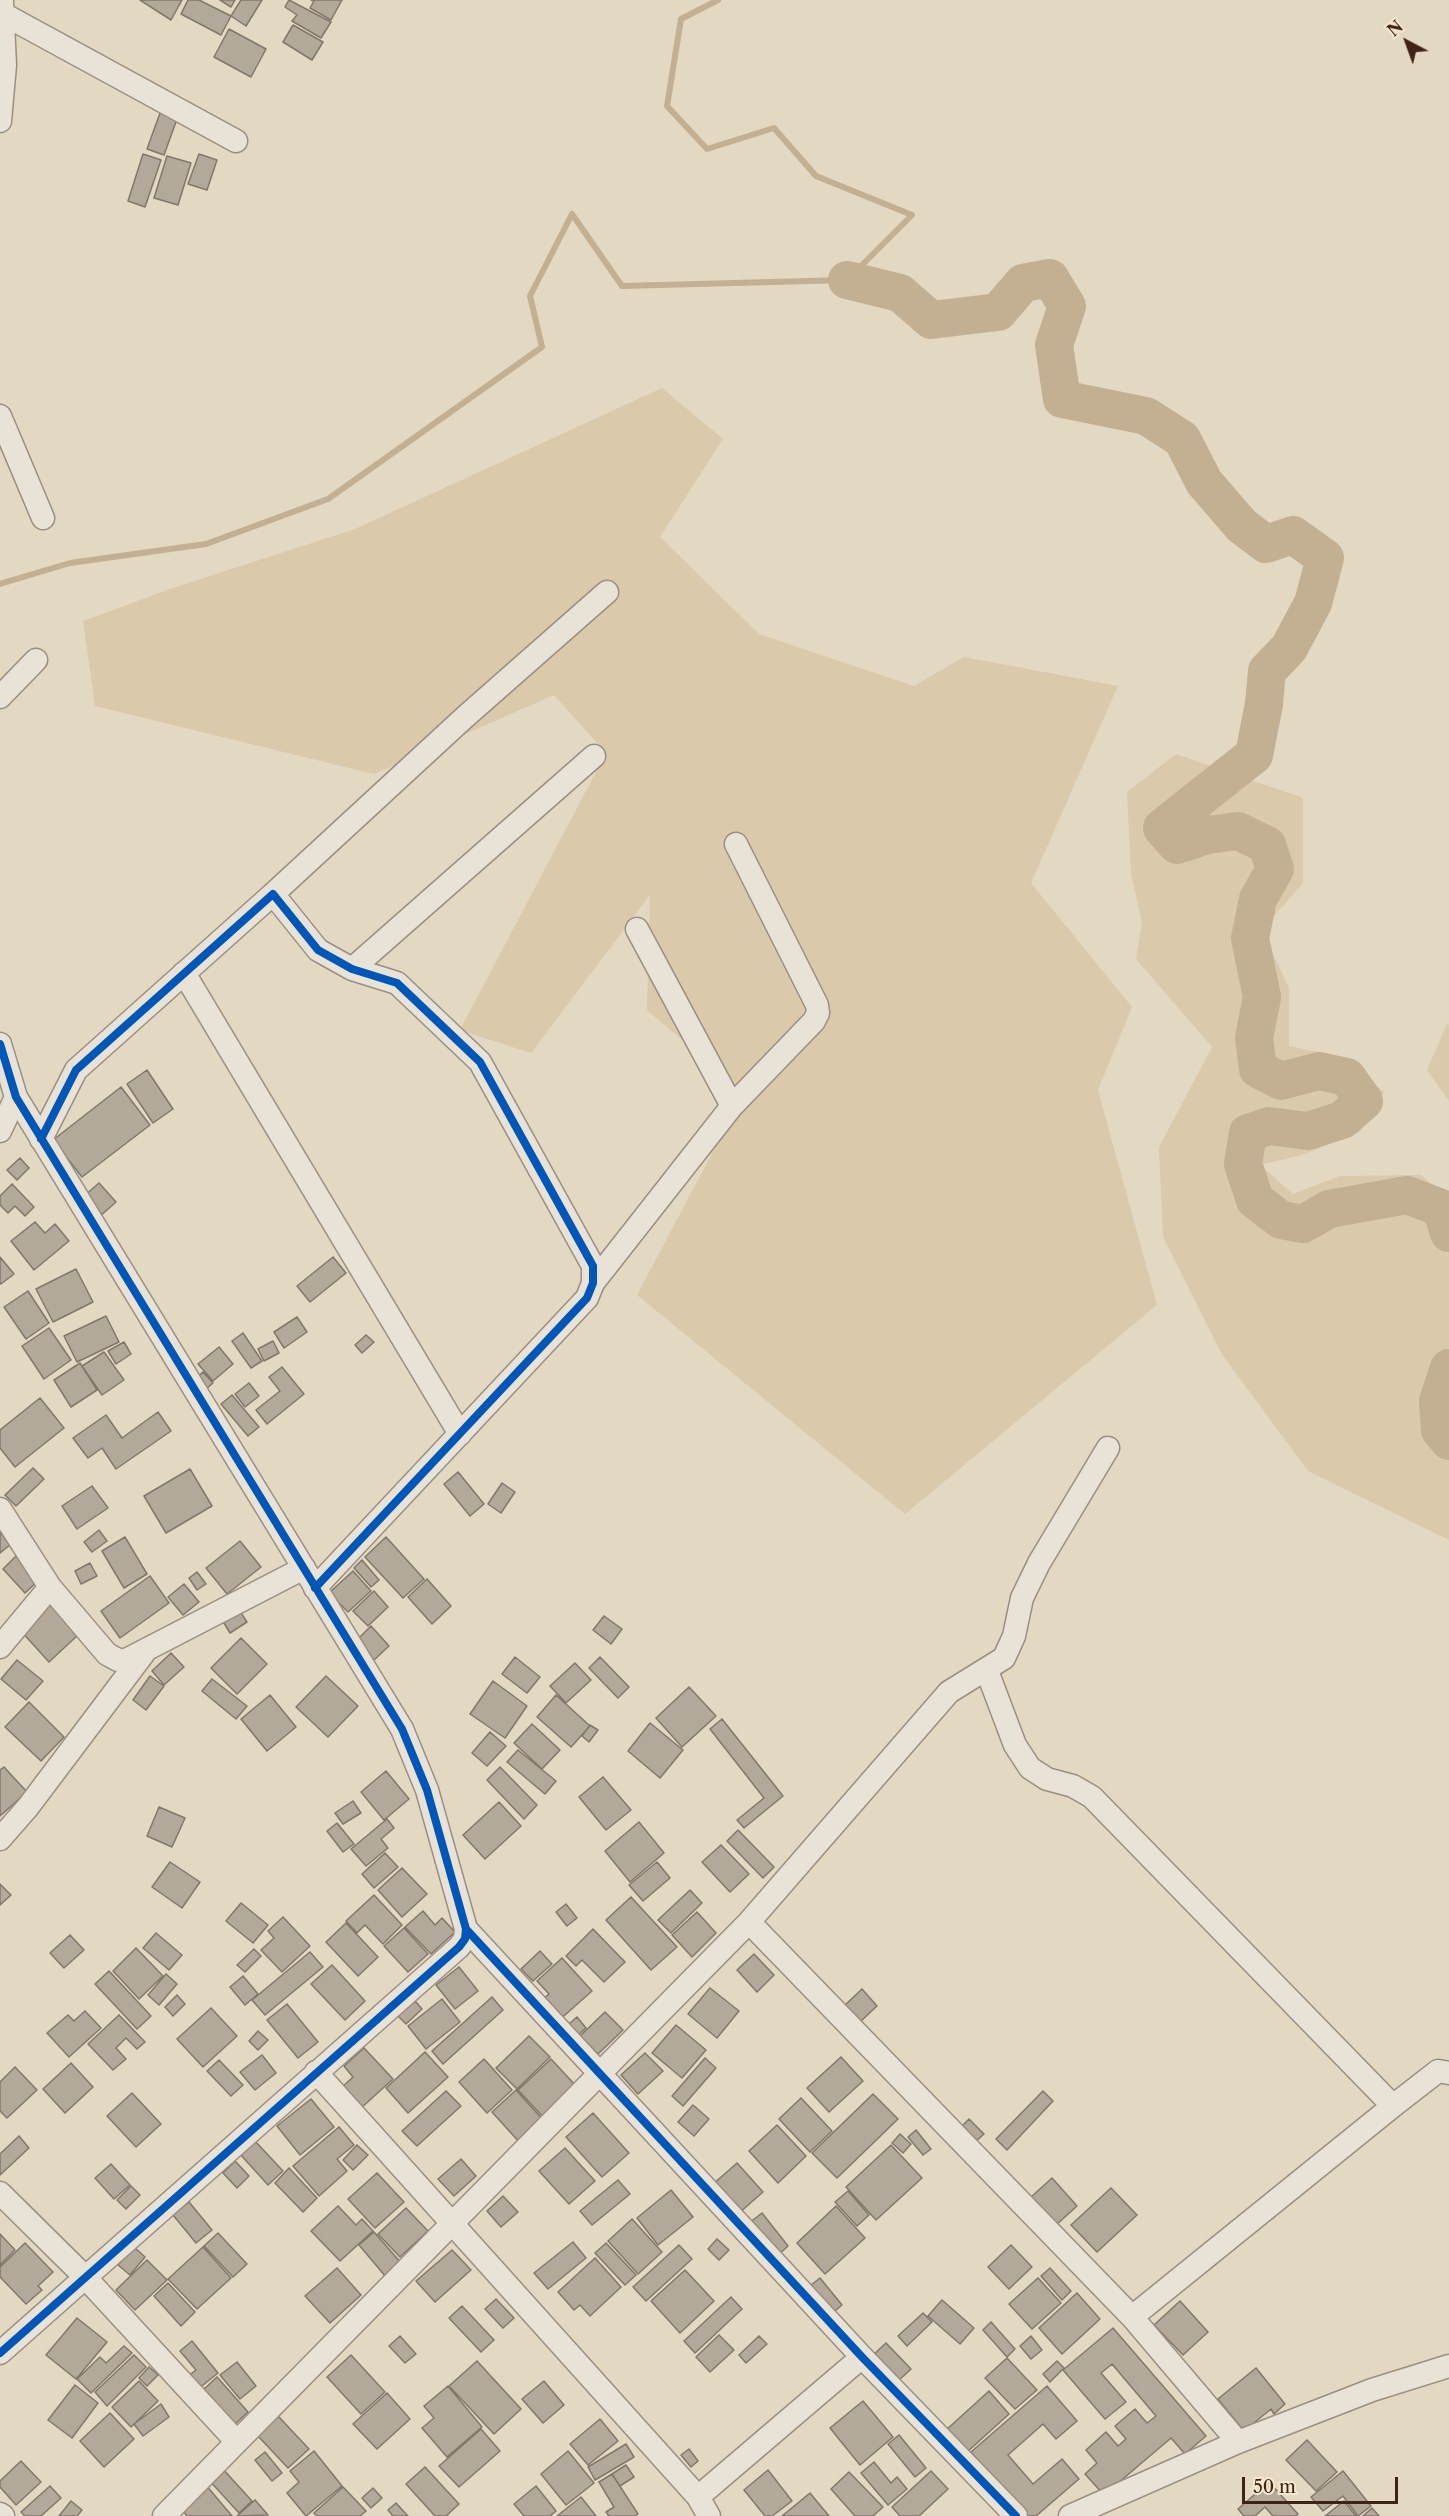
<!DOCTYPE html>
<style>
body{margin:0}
#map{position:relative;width:1449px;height:2516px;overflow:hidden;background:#e3d8c2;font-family:"Libre Caslon Text",serif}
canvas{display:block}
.north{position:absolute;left:1377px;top:12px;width:60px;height:60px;-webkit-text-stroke:4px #f6e9ce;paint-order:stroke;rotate:319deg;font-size:16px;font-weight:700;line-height:24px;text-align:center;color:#412216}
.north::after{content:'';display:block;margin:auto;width:21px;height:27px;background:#412216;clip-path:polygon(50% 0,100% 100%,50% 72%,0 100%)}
.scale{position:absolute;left:1242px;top:2477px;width:156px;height:27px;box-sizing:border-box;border:3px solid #412216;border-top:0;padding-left:8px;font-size:18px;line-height:21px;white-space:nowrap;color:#412216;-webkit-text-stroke:4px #f6e9ce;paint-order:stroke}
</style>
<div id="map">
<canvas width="1449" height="2516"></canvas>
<div class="north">N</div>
<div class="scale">50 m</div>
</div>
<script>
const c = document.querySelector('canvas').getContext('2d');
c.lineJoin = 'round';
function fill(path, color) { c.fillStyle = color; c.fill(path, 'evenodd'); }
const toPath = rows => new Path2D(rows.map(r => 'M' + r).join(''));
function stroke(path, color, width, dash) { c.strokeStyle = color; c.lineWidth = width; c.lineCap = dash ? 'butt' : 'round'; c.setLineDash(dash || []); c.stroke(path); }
fill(toPath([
 [662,388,723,439,660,537,759,634,914,686,964,657,1118,686,1031,883,1132,1007,1098,1090,1157,1305,905,1514,637,1295,744,1093,647,1010,650,895,531,1053,460,1030,606,753,554,695,374,774,95,706,83,621,173,588,355,529],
 [1176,754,1303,798,1303,883,1262,930,1289,988,1289,1046,1336,1056,1384,1092,1360,1132,1302,1155,1260,1165,1293,1194,1340,1176,1421,1175,1449,1199,1449,1540,1308,1471,1221,1353,1163,1237,1159,1147,1212,1047,1136,959,1142,922,1131,874,1127,792],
 [1447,1024,1449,1025,1449,1101,1427,1070]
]), '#dac9ab');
stroke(toPath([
 [0,584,70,563,206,544,328,499,542,347,530,296,572,214,622,286,847,280,912,215,816,176,774,128,707,149,667,106,681,19,718,0]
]), '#c3af92', 6);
stroke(toPath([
 [847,280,900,293,931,320,998,312,1023,283,1050,278,1067,306,1054,345,1062,399,1146,416,1182,439,1204,482,1242,526,1266,544,1293,535,1325,558,1313,603,1289,648,1267,671,1264,704,1254,755,1162,828,1177,845,1207,835,1238,831,1267,845,1275,869,1258,899,1250,938,1262,997,1254,1038,1258,1069,1281,1081,1319,1071,1347,1077,1364,1101,1342,1120,1308,1131,1269,1126,1248,1133,1243,1164,1255,1200,1281,1220,1303,1224,1329,1209,1407,1195,1441,1208,1449,1233],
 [1449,1368,1438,1401,1440,1430,1449,1441]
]), '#c3af92', 38);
const building = toPath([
 [140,0,182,0,171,20,140,0],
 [188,0,199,0,231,16,221,35,181,14,188,0],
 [220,0,235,0,231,7,220,0],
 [241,0,262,0,246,26,231,16,241,0],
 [289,0,331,22,321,38,292,21,297,15,285,7,289,0],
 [311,0,342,0,331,20,310,8,314,1,311,0],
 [293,25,323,42,312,60,283,42,293,25],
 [229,29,266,49,251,77,214,57,229,29],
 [160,113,177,119,164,155,147,149,160,113],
 [143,154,161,160,145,207,128,201,143,154],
 [199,154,217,160,207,190,188,184,199,154],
 [167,156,191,163,178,205,154,198,167,156],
 [147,1070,173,1109,153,1123,127,1084,147,1070],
 [121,1087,150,1125,82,1177,53,1140,121,1087],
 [20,1158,29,1168,17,1180,7,1170,20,1158],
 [99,1183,116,1202,99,1217,83,1197,99,1183],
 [12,1184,34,1207,25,1216,15,1206,8,1213,0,1205,0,1196,12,1184],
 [35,1222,45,1233,55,1224,69,1241,34,1270,11,1241,35,1222],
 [0,1257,14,1274,1,1284,0,1282,0,1257],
 [333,1257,346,1273,310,1302,297,1286,333,1257],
 [76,1269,93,1302,53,1322,36,1289,76,1269],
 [28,1291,49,1323,26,1339,4,1307,28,1291],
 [106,1316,119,1342,77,1362,64,1336,106,1316],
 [297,1317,307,1332,284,1348,274,1332,297,1317],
 [49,1328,71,1360,44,1379,22,1346,49,1328],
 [243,1333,262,1361,251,1368,232,1341,243,1333],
 [366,1335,374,1342,362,1353,355,1345,366,1335],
 [273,1341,279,1353,264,1361,258,1349,273,1341],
 [124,1342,131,1354,116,1364,108,1351,124,1342],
 [219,1347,233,1364,213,1381,198,1364,219,1347],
 [104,1352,124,1380,102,1395,82,1366,104,1352],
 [80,1363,97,1390,71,1407,54,1380,80,1363],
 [282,1367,304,1394,267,1424,256,1410,280,1391,269,1377,282,1367],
 [203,1372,213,1383,199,1395,189,1384,203,1372],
 [249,1383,259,1396,245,1407,235,1394,249,1383],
 [232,1395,259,1427,248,1436,221,1404,232,1395],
 [40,1398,64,1428,15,1467,0,1448,0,1430,40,1398],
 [158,1412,171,1431,116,1469,102,1448,88,1458,73,1438,106,1415,122,1438,158,1412],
 [33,1468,44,1479,16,1506,5,1495,33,1468],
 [190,1469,212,1506,166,1533,144,1496,190,1469],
 [458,1472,484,1504,470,1516,444,1484,458,1472],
 [502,1483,515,1492,501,1513,488,1504,502,1483],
 [92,1486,108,1508,77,1529,62,1506,92,1486],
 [99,1530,107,1541,92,1552,84,1542,99,1530],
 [0,1532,10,1545,0,1553,0,1532],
 [125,1537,147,1574,124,1588,102,1551,125,1537],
 [386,1537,424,1579,403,1598,365,1557,386,1537],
 [240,1541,261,1567,227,1594,206,1568,240,1541],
 [16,1556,39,1580,25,1593,3,1569,16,1556],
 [362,1560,379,1580,371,1587,354,1568,362,1560],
 [90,1563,97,1576,81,1584,75,1571,90,1563],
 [353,1571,371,1591,348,1612,329,1593,353,1571],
 [197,1572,206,1584,197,1590,189,1578,197,1572],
 [150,1576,169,1603,120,1638,101,1611,150,1576],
 [427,1579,451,1606,432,1624,408,1597,427,1579],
 [184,1584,199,1602,183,1615,168,1597,184,1584],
 [374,1591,388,1607,368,1626,353,1611,374,1591],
 [50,1603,79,1634,49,1662,20,1630,50,1603],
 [237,1607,247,1622,230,1633,221,1618,237,1607],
 [604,1616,622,1629,611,1644,593,1630,604,1616],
 [371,1626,389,1646,373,1661,355,1642,371,1626],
 [241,1638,267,1664,237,1694,211,1668,241,1638],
 [171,1653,184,1667,164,1685,152,1671,171,1653],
 [515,1657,540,1677,527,1693,502,1674,515,1657],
 [600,1657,629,1687,618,1698,589,1668,600,1657],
 [17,1660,43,1681,26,1700,1,1679,17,1660],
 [575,1663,591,1680,566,1703,550,1686,575,1663],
 [150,1676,164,1686,146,1710,133,1700,150,1676],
 [326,1676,358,1706,328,1737,296,1707,326,1676],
 [212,1679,247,1706,236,1719,202,1691,212,1679],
 [493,1681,527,1706,505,1738,470,1714,493,1681],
 [689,1687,716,1716,682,1747,656,1718,689,1687],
 [270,1695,296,1727,267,1751,241,1719,270,1695],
 [556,1695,590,1726,571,1747,537,1717,556,1695],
 [29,1702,64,1737,41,1761,5,1727,29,1702],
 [722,1719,783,1796,744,1828,737,1820,764,1798,710,1729,722,1719],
 [650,1723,683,1750,660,1778,628,1751,650,1723],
 [532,1724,560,1750,542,1769,514,1743,532,1724],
 [590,1725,598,1730,589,1742,582,1736,590,1725],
 [490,1732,506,1746,487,1766,472,1753,490,1732],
 [518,1750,556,1781,545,1794,507,1762,518,1750],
 [4,1767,27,1792,0,1816,0,1770,4,1767],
 [500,1767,537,1805,524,1819,487,1780,500,1767],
 [386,1771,409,1799,384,1820,361,1792,386,1771],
 [603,1777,631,1810,606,1830,579,1797,603,1777],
 [353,1801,361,1813,343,1824,335,1813,353,1801],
 [499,1802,521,1826,485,1859,463,1835,499,1802],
 [159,1807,185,1818,172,1847,147,1836,159,1807],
 [387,1819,394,1828,381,1839,388,1848,366,1866,351,1849,387,1819],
 [639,1822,664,1853,630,1882,605,1851,639,1822],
 [337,1823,354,1844,343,1852,327,1831,337,1823],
 [738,1830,774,1867,763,1878,727,1841,738,1830],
 [721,1845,749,1874,730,1892,702,1862,721,1845],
 [385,1853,398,1867,374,1888,362,1874,385,1853],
 [170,1862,200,1882,182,1908,152,1887,170,1862],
 [657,1862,670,1878,643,1901,629,1885,657,1862],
 [402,1868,427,1894,402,1917,378,1890,402,1868],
 [0,1884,11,1895,0,1905,0,1884],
 [690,1890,702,1903,671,1933,658,1920,690,1890],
 [374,1895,402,1925,383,1944,365,1925,357,1933,346,1921,374,1895],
 [631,1897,677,1947,651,1970,606,1920,631,1897],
 [241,1903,268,1925,253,1943,226,1921,241,1903],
 [566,1904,577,1918,567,1926,556,1912,566,1904],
 [423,1911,435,1925,442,1918,455,1932,431,1954,405,1927,423,1911],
 [697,1912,716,1933,692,1957,672,1935,697,1912],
 [283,1917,310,1946,282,1972,261,1950,274,1938,268,1931,283,1917],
 [346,1923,378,1957,358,1976,326,1942,346,1923],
 [404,1928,428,1954,408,1972,384,1946,404,1928],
 [593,1929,625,1962,604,1982,582,1960,576,1966,566,1956,593,1929],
 [156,1933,182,1955,169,1970,143,1948,156,1933],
 [70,1935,84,1950,64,1968,50,1953,70,1935],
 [136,1948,163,1976,139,1999,113,1971,136,1948],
 [254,1949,261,1956,245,1972,237,1965,254,1949],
 [540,1951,552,1964,533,1981,521,1969,540,1951],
 [310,1952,323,1967,265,2015,252,2000,310,1952],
 [754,1954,774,1975,757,1992,737,1970,754,1954],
 [562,1958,592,1991,556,2023,538,2004,549,1994,537,1981,562,1958],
 [332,1965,365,2001,345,2020,311,1984,332,1965],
 [459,1967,478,1991,455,2009,436,1985,459,1967],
 [109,1971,151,2016,137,2029,95,1984,109,1971],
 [166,1974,177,1984,159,2005,148,1995,166,1974],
 [243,1976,258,1994,245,2005,230,1987,243,1976],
 [710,1988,739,2011,717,2038,688,2014,710,1988],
 [862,1989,877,2006,859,2023,843,2007,862,1989],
 [177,1995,185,2004,173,2016,165,2007,177,1995],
 [492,1997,503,2010,443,2064,432,2051,492,1997],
 [442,1999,460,2022,426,2049,408,2026,442,1999],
 [415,2001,422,2009,406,2024,398,2016,415,2001],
 [287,2004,318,2042,298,2058,267,2020,287,2004],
 [211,2008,237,2036,203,2067,177,2039,211,2008],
 [85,2011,101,2028,69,2057,47,2033,68,2015,74,2021,85,2011],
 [605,2012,623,2030,598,2054,580,2036,605,2012],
 [119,2015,145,2042,137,2049,126,2038,116,2048,126,2059,113,2070,88,2044,119,2015],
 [577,2017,586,2028,571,2041,562,2030,577,2017],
 [676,2025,706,2050,682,2078,652,2053,676,2025],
 [258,2031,268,2040,258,2050,249,2041,258,2031],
 [529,2036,550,2057,517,2089,496,2068,529,2036],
 [364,2048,393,2079,360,2109,341,2088,353,2077,344,2066,364,2048],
 [425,2052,448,2077,408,2113,386,2088,425,2052],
 [645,2053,663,2071,638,2094,621,2075,645,2053],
 [262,2055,276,2073,255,2090,240,2072,262,2055],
 [841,2057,863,2081,829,2112,807,2088,841,2057],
 [705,2058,716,2068,683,2106,672,2096,705,2058],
 [484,2059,512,2090,487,2113,459,2082,484,2059],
 [551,2059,577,2087,544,2118,518,2090,551,2059],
 [219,2060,243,2085,231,2096,207,2071,219,2060],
 [71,2063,93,2087,65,2113,43,2089,71,2063],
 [15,2067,37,2090,7,2118,0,2111,0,2082,15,2067],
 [516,2090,545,2122,521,2144,492,2112,516,2090],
 [446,2091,461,2106,417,2146,402,2131,446,2091],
 [1043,2091,1053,2101,1007,2150,996,2139,1043,2091],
 [132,2093,161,2124,136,2147,107,2116,132,2093],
 [873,2094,898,2119,837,2178,812,2153,873,2094],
 [801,2098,832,2131,810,2152,779,2119,801,2098],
 [311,2099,334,2127,300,2155,277,2126,311,2099],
 [693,2105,709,2119,694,2136,678,2122,693,2105],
 [593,2113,629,2153,602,2177,566,2137,593,2113],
 [969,2119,984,2134,974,2143,960,2128,969,2119],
 [777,2125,806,2156,778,2183,749,2151,777,2125],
 [339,2127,354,2145,337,2159,347,2171,319,2196,293,2166,339,2127],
 [916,2130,931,2149,923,2155,908,2137,916,2130],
 [900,2134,911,2144,903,2153,892,2143,900,2134],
 [19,2136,29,2148,0,2175,0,2154,19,2136],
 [254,2140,283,2171,268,2185,240,2154,254,2140],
 [357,2145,368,2155,353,2170,343,2160,357,2145],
 [891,2145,922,2178,876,2220,846,2187,891,2145],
 [565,2148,595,2181,569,2204,539,2171,565,2148],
 [461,2159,476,2176,454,2196,438,2179,461,2159],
 [235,2161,249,2176,237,2188,223,2173,235,2161],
 [737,2163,763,2192,738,2214,712,2185,737,2163],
 [111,2164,130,2185,114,2199,95,2178,111,2164],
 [289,2168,317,2198,303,2212,275,2183,289,2168],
 [377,2173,404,2202,375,2228,348,2199,377,2173],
 [1052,2178,1077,2206,1055,2226,1030,2198,1052,2178],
 [618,2180,630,2194,592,2225,580,2211,618,2180],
 [131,2186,140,2195,126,2209,117,2200,131,2186],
 [1111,2188,1137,2215,1097,2252,1071,2225,1111,2188],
 [671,2190,693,2217,658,2245,637,2218,671,2190],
 [848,2191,869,2215,857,2226,835,2202,848,2191],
 [503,2196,518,2212,501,2227,487,2211,503,2196],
 [189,2202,212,2230,196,2243,173,2215,189,2202],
 [338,2206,356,2225,362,2219,373,2231,340,2261,311,2231,338,2206],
 [836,2206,865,2238,825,2274,797,2243,836,2206],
 [406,2208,428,2231,400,2257,378,2234,406,2208],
 [762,2213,788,2246,776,2257,749,2223,762,2213],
 [632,2219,662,2252,638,2274,608,2241,632,2219],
 [374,2232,402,2264,386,2277,359,2245,374,2232],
 [218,2233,247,2264,233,2277,204,2246,218,2233],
 [0,2234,15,2250,0,2265,0,2234],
 [717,2239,729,2250,719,2260,708,2249,717,2239],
 [573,2242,586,2258,548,2289,534,2273,573,2242],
 [25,2243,53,2272,38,2286,42,2290,26,2304,0,2277,0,2267,25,2243],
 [606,2243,636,2275,625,2285,595,2253,606,2243],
 [679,2245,692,2259,646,2301,633,2287,679,2245],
 [1011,2245,1032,2267,1009,2289,988,2267,1011,2245],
 [134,2247,145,2257,130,2275,118,2265,134,2247],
 [203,2247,231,2278,197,2309,168,2279,203,2247],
 [452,2250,471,2270,435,2302,416,2281,452,2250],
 [595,2258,621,2287,590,2316,580,2305,574,2310,558,2292,595,2258],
 [147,2260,167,2280,135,2310,116,2290,147,2260],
 [337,2268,361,2295,330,2323,305,2296,337,2268],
 [1050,2268,1071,2291,1062,2300,1041,2276,1050,2268],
 [685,2270,714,2301,680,2333,651,2301,685,2270],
 [820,2278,842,2305,829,2316,806,2289,820,2278],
 [1038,2278,1061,2303,1032,2329,1009,2304,1038,2278],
 [168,2283,195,2312,181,2326,154,2296,168,2283],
 [1077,2293,1100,2319,1062,2354,1039,2328,1077,2293],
 [731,2297,742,2309,695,2353,684,2341,731,2297],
 [496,2299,514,2318,503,2328,485,2309,496,2299],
 [942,2300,974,2328,960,2344,928,2316,942,2300],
 [1180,2301,1208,2332,1183,2355,1154,2325,1180,2301],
 [462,2306,494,2340,481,2352,449,2318,462,2306],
 [923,2313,932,2322,907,2346,898,2336,923,2313],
 [77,2318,107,2342,76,2379,46,2355,77,2318],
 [991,2322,1015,2349,1007,2357,983,2330,991,2322],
 [1113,2328,1206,2436,1185,2454,1171,2438,1104,2495,1085,2474,1097,2463,1086,2450,1106,2432,1118,2446,1126,2439,1115,2426,1135,2409,1147,2423,1156,2416,1112,2364,1101,2373,1126,2402,1105,2419,1063,2370,1113,2328],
 [719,2335,734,2350,710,2372,696,2357,719,2335],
 [400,2336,416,2354,405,2363,389,2346,400,2336],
 [759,2336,767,2344,746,2363,739,2355,759,2336],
 [1031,2336,1042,2350,1031,2359,1020,2346,1031,2336],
 [192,2341,218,2373,197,2390,187,2377,196,2370,180,2351,192,2341],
 [886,2343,911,2369,897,2382,872,2356,886,2343],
 [124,2346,132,2353,91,2393,77,2379,100,2357,106,2363,124,2346],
 [134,2355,146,2367,107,2406,95,2392,134,2355],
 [351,2355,385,2392,361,2414,327,2377,351,2355],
 [1007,2358,1037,2390,1015,2409,985,2378,1007,2358],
 [477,2361,521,2409,494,2434,449,2386,477,2361],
 [1057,2361,1064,2368,1050,2382,1043,2374,1057,2361],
 [237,2362,256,2386,240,2399,220,2375,237,2362],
 [149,2367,158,2375,147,2386,139,2378,149,2367],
 [1256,2368,1285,2404,1274,2414,1271,2409,1244,2431,1218,2399,1256,2368],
 [217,2377,248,2412,233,2426,201,2392,217,2377],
 [139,2381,158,2401,131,2427,112,2407,139,2381],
 [544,2381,564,2405,543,2423,522,2399,544,2381],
 [75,2385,98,2403,72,2438,48,2420,75,2385],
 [448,2386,482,2427,447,2457,422,2428,434,2418,424,2406,448,2386],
 [1047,2386,1077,2421,1056,2439,1043,2424,1008,2455,1033,2484,1062,2459,1079,2479,1036,2516,1027,2516,971,2452,1047,2386],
 [989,2391,1009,2414,966,2453,945,2431,989,2391],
 [387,2393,410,2419,377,2449,353,2424,387,2393],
 [863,2401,893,2437,860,2465,830,2428,863,2401],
 [161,2404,169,2417,143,2436,134,2424,161,2404],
 [110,2413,134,2439,104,2467,80,2441,110,2413],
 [278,2416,309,2449,288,2468,257,2435,278,2416],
 [600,2419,618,2441,588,2465,570,2444,600,2419],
 [481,2429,500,2451,459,2487,439,2466,481,2429],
 [899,2435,926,2468,915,2477,888,2444,899,2435],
 [1307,2440,1337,2472,1316,2491,1286,2460,1307,2440],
 [626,2444,634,2457,595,2480,588,2467,626,2444],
 [689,2449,698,2461,691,2467,681,2455,689,2449],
 [314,2451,342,2486,306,2516,287,2493,299,2482,290,2471,314,2451],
 [568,2451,594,2483,566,2505,541,2474,568,2451],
 [265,2452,282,2473,272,2481,255,2460,265,2452],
 [21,2461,41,2482,16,2505,0,2487,0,2481,21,2461],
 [874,2462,891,2483,897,2477,907,2489,888,2505,861,2473,874,2462],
 [626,2465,634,2477,620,2486,612,2474,626,2465],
 [221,2467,252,2501,239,2513,208,2479,221,2467],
 [425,2467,459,2504,446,2516,435,2516,406,2484,425,2467],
 [768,2470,792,2501,772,2516,765,2516,744,2490,768,2470],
 [931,2471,948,2489,919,2516,900,2516,892,2507,931,2471],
 [1343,2471,1371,2506,1358,2516,1343,2496,1323,2511,1311,2497,1343,2471],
 [849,2472,883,2507,873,2516,855,2516,831,2489,849,2472],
 [612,2474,638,2514,635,2516,609,2516,606,2512,614,2507,599,2482,612,2474],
 [1269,2482,1298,2514,1296,2516,1273,2516,1265,2507,1255,2516,1244,2516,1238,2509,1269,2482],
 [205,2484,232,2516,187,2516,179,2506,205,2484],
 [50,2486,61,2498,41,2516,25,2516,21,2512,50,2486],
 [536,2486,556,2511,550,2516,524,2516,514,2504,536,2486],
 [343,2487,366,2511,360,2516,317,2516,314,2513,343,2487],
 [373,2488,382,2498,371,2508,362,2498,373,2488],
 [810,2493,829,2516,782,2516,810,2493],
 [581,2497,596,2516,557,2516,581,2497],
 [255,2500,268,2515,237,2516,255,2500],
 [71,2501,82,2510,77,2516,59,2516,71,2501],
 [1344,2501,1356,2516,1325,2516,1344,2501],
 [396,2503,408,2516,393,2516,388,2510,396,2503],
 [1372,2508,1379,2516,1363,2516,1372,2508]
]);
fill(building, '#b3a99a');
stroke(building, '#82776b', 1.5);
const minor = toPath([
 [3,14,236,141],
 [0,121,5,65,2,1],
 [0,416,43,518],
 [0,697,36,660],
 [273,894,465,717,607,592],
 [637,929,732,1106],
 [352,969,594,756],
 [184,973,460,1434],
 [0,1044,16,1097,402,1729,427,1790,466,1929,465,1939,459,1947,0,2353],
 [0,1131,16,1097],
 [41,1139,76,1070,273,894,318,950,352,969,397,983,480,1062,593,1266,593,1283,587,1298,315,1588],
 [593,1283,732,1106,814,1021,818,1013,817,1005,736,844],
 [0,1509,50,1587,107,1654,118,1660,126,1660,304,1568],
 [0,1647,50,1587],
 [987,1671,1015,1745,1030,1768,1047,1779,1073,1786,1092,1797,1393,2106],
 [0,1839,28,1807,144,1653],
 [749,1922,1132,2317,1238,2442],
 [466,1929,862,2357,1016,2516],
 [316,2072,698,2497,709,2516],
 [0,2193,84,2276,237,2442],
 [1132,2317,1393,2106,1438,2071,1449,2073],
 [698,2497,862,2357],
 [0,2514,3,2516],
 [164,2516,749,1922,949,1692,1004,1658,1014,1636,1022,1598,1039,1563,1108,1448],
 [1070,2516,1238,2442,1372,2390,1449,2366]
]);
stroke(minor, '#9a8f82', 25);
stroke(minor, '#e8e2d7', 22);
stroke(toPath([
 [0,1044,16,1097,402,1729,427,1790,466,1929,465,1939,459,1947,0,2353],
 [41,1139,76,1070,273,894,318,950,352,969,397,983,480,1062,593,1266,593,1283,587,1298,315,1588],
 [466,1929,862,2357,1016,2516]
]), '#0057b8', 8);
</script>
